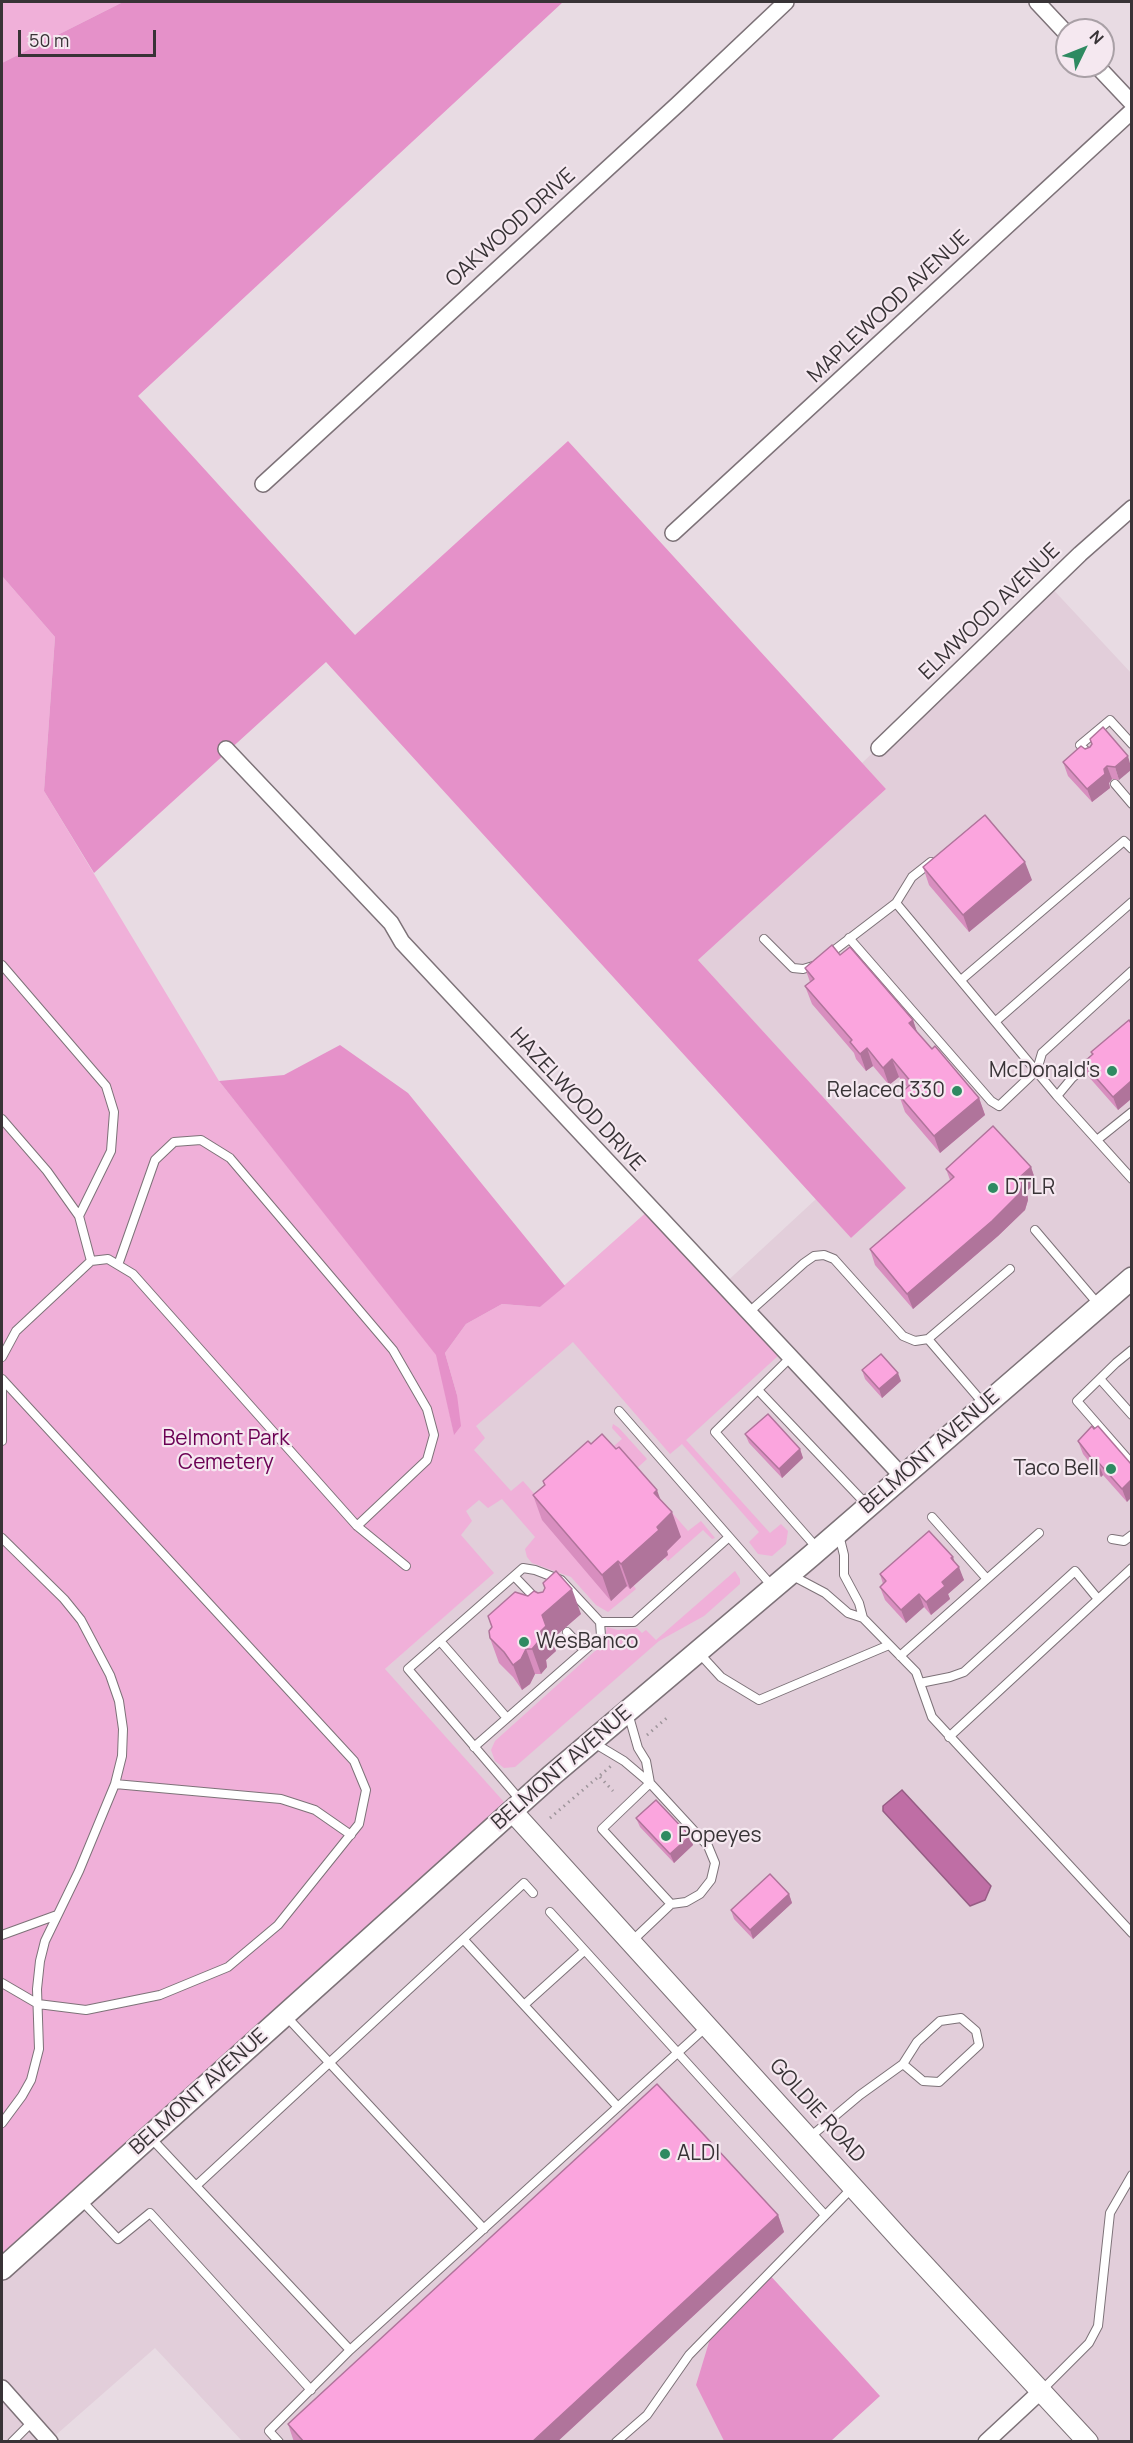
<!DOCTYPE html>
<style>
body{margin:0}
#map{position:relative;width:1133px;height:2443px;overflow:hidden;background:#e8dbe3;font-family:Manrope,sans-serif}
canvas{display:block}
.frame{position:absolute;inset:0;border:3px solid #383336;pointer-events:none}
.north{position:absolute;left:1055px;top:18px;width:60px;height:60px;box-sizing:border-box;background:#f5e8f0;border:2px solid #a9a0a6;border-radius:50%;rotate:47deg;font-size:16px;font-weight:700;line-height:24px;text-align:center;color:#383336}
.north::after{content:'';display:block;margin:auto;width:21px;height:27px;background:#2e8a61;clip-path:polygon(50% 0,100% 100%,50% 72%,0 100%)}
.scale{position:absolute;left:18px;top:30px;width:138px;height:27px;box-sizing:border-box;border:3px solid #383336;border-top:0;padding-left:8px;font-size:18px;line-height:21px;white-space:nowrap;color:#383336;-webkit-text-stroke:4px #f5e8f0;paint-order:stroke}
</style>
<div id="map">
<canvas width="1133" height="2443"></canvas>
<div class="frame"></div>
<div class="north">N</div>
<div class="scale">50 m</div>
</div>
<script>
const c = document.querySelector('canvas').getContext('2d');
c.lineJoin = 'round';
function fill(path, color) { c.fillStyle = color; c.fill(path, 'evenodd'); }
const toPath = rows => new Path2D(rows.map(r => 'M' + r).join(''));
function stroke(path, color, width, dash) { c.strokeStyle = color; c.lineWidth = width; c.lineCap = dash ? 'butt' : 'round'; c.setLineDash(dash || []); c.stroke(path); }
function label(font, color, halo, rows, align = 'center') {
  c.font = font + ' Manrope,sans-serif'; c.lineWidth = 4.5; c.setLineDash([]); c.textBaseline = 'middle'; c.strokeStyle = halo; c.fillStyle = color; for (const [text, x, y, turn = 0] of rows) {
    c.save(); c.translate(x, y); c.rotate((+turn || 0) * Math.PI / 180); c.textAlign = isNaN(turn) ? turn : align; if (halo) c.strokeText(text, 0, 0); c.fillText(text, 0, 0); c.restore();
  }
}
fill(toPath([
 [1048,584,1132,674,1131,2441,1088,2441,853,2187,768,2273,696,2385,724,2441,242,2441,155,2348,49,2441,2,2441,2,2269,385,1669,488,1577,439,1521,454,1435,540,1307,565,1286,722,1286,816,1199,851,1238,905,1188,698,960,886,789,862,763]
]), '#e2ceda');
fill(toPath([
 [2,2,123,2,2,63],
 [2,576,55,637,44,791,219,1081,437,1355,454,1434,457,1395,445,1353,466,1324,502,1304,540,1307,650,1209,779,1355,686,1440,770,1533,781,1524,788,1531,786,1544,772,1556,758,1554,749,1542,759,1532,682,1444,670,1454,573,1342,476,1426,485,1438,474,1450,511,1491,523,1481,545,1506,622,1439,612,1428,613,1424,619,1428,647,1459,635,1470,612,1600,627,1586,634,1586,636,1589,608,1612,596,1605,571,1577,532,1563,527,1557,525,1549,535,1537,502,1499,488,1508,479,1500,466,1511,472,1521,461,1535,494,1573,385,1669,512,1811,2,2269],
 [654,1492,688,1531,701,1521,715,1538,712,1539,703,1530,668,1561,665,1558,666,1552],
 [735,1571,740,1579,740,1584,704,1616,659,1641,515,1767,504,1768,495,1761,491,1750,495,1741,604,1643,607,1627,618,1630,637,1628,642,1633,646,1630,656,1640]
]), '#f0b0d9');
fill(toPath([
 [123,2,563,2,138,396,355,635,568,441,886,789,698,960,906,1188,851,1238,326,662,94,873,44,791,55,637,2,576,2,63],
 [340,1045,408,1093,565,1286,540,1307,502,1304,466,1324,445,1353,457,1395,461,1426,454,1435,436,1355,219,1081,284,1075],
 [768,2273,880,2396,831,2441,724,2441,696,2385,713,2329]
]), '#e591c9');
const water = toPath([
 [902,1790,991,1886,985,1900,970,1906,883,1811,883,1806,902,1790]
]);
fill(water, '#bf6ea5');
stroke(water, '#965c84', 1.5);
const service = toPath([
 [1088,753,1080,745,1110,720,1132,744],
 [1115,784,1132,804],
 [896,903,1057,1096,1132,1179],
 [849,938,991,1101,999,1106,1037,1070,1042,1053,1132,971],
 [764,939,793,968,803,969,813,966],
 [828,955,896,903,912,877,931,862],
 [2,965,106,1086,114,1112,111,1151,79,1216],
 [961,980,1124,841,1132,849],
 [996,1021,1132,902],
 [1057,1096,1072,1078,1092,1061],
 [2,1119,47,1171,79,1216,91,1261],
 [1097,1140,1132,1112],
 [1035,1230,1098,1304],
 [118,1265,155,1160,174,1142,201,1140,230,1158,393,1350,427,1409,434,1435,427,1460,357,1526],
 [748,1313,804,1263,814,1256,824,1255,834,1259,903,1336,915,1341,928,1339,983,1403],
 [928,1339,1010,1269],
 [1132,1350,1116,1363,1077,1401,1132,1464],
 [2,1357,16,1331,91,1261,108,1259,133,1274,357,1526,406,1566],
 [790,1358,715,1432,817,1548],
 [2,1379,354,1761,366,1790,359,1824,278,1925,228,1967,160,1995,86,2010,38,2004,2,1983],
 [1100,1379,1132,1415],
 [758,1390,867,1505],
 [619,1411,772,1586],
 [2,1441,2,1379],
 [932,1517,987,1579],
 [839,1535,844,1555,844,1575,859,1603,863,1618],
 [2,1538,64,1599,81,1620,110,1675,119,1701,123,1729,122,1756,115,1784,79,1871,45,1941,40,1961,37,1989,39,2049,31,2080,22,2096,2,2123],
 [1112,1539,1124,1541,1132,1535],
 [791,1575,825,1593,848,1613,863,1618,916,1672,932,1717,1132,1933],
 [514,1576,538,1601],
 [567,1632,584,1650],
 [440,1641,507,1718],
 [699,1653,721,1677,759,1700,889,1645],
 [900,1656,1039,1533],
 [920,1683,950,1677,964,1672,1075,1571,1098,1599],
 [628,1713,638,1748,646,1761,650,1783],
 [949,1737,1132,1568],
 [594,1743,624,1761,650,1783,708,1846,715,1863,711,1880,700,1894,686,1902,671,1904,632,1941],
 [474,1747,601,1636,600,1622],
 [650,1783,602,1829,671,1904],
 [115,1784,281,1799,315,1810,351,1835],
 [521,1801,408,1669,523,1568,535,1570,561,1580,600,1622,634,1622,729,1537],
 [550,1912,825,2215],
 [2,1935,57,1915],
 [464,1940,618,2107],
 [524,2005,584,1951],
 [286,2016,484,2229],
 [150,2137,350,2350],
 [810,2137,860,2095,903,2064,917,2042,940,2021,961,2018,976,2031,979,2045,939,2082,923,2081,903,2064],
 [197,2185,524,1883,533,1893],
 [81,2200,118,2239,150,2213,311,2390],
 [1041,2391,1089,2343,1098,2326,1110,2213,1132,2175],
 [12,2442,32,2422],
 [279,2442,269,2431,350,2350,706,2027],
 [616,2442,647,2415,689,2355,852,2188]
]);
const minor = toPath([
 [1037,2,1067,34],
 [1097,66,1132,103],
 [263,484,678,104,786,2],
 [673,533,1132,111],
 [879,748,1080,554,1132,508],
 [226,749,391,923,402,942,902,1476],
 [2,2388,50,2442],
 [986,2442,1041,2391]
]);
const tertiary = toPath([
 [512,1811,900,2239,1088,2442]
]);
const secondary = toPath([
 [2,2269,551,1776,811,1556,1132,1278]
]);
stroke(service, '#7d7278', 10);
stroke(minor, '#7d7278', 18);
stroke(tertiary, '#7d7278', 22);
stroke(secondary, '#7d7278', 24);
stroke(toPath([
 [647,1735,669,1716],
 [600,1777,613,1791],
 [550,1818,611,1766]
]), '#9e959b', 3, [1.5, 4.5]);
stroke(service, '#fff', 8);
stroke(minor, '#fff', 15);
stroke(tertiary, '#fff', 20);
stroke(secondary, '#fff', 21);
fill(toPath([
 [1103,727,1119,780,1112,779,1109,783,1110,788,1092,802,1068,776,1063,762,1085,749,1090,747],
 [923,867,1032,880,969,932,929,885],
 [840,955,913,1020,917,1032,932,1049,979,1098,985,1115,940,1153,905,1112,899,1095,907,1087,899,1077,889,1085,873,1066,866,1071,856,1059,854,1053,812,1004,805,986,810,982,805,968],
 [1091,1052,1131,1099,1118,1110,1088,1076,1083,1063,1092,1055],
 [1031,1167,1036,1182,1027,1191,1028,1200,1025,1210,998,1236,913,1309,875,1265,870,1249,950,1180,946,1169],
 [862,1370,901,1381,882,1398,865,1379],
 [745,1434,800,1449,803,1458,782,1478,749,1443],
 [1078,1441,1131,1464,1127,1502,1103,1475,1101,1477,1083,1454],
 [543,1481,661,1500,681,1537,667,1551,668,1555,630,1589,627,1586,611,1601,542,1520,533,1495,544,1485],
 [955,1563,964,1580,948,1594,950,1599,931,1615,924,1607,906,1623,885,1600,880,1587,883,1584,880,1574],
 [543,1592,581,1614,551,1640,556,1651,546,1660,547,1667,541,1674,535,1674,530,1684,522,1690,513,1677,499,1663,490,1638,492,1628,488,1616,528,1596],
 [636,1818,690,1836,693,1845,674,1863,640,1827],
 [789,1894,792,1903,753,1939,734,1919,731,1910],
 [778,2215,784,2232,557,2442,294,2442,288,2424]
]), '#d88ebf');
fill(toPath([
 [1128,756,1131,767,1131,770,1119,780,1115,767],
 [1107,766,1112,779,1109,783,1110,788,1092,802,1087,789],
 [1025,862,1032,880,969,932,963,915],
 [913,1020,919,1038,909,1023],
 [867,1048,873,1066,866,1071,860,1054],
 [892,1059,899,1077,889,1085,883,1068],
 [1131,1081,1131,1099,1118,1110,1113,1097],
 [979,1098,985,1115,940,1153,934,1136],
 [1031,1167,1036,1182,1027,1191,1028,1200,1025,1210,998,1236,913,1309,907,1294],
 [898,1373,901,1381,882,1398,879,1389],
 [800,1449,803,1458,782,1478,779,1469],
 [1098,1462,1103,1475,1101,1477,1096,1464],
 [1131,1480,1131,1498,1127,1502,1122,1489],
 [657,1490,666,1515,654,1493],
 [672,1512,681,1537,667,1551,668,1555,630,1589,621,1564,657,1527],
 [953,1557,957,1569,959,1567,964,1580,948,1594,950,1599,931,1615,926,1602,942,1582,951,1558],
 [618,1561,627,1586,611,1601,602,1575],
 [572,1589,581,1614,551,1640,556,1651,546,1660,547,1667,541,1674,532,1649,542,1615],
 [919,1594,924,1607,906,1623,901,1610],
 [526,1649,535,1674,530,1684,522,1690,513,1665],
 [690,1836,693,1845,674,1863,670,1854],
 [789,1894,792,1903,753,1939,750,1930],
 [778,2215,784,2232,557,2442,532,2442]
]), '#b0749b');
const building = toPath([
 [1103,727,1128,756,1115,767,1107,766,1104,769,1105,774,1087,789,1063,762,1081,746,1085,749,1090,747,1092,744,1090,739,1103,727],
 [985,815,1025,862,963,915,923,867,985,815],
 [832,945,840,955,850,947,913,1020,909,1023,932,1049,935,1046,979,1098,934,1136,899,1095,912,1083,892,1059,883,1068,867,1048,860,1054,850,1042,852,1040,805,986,814,979,805,968,832,945],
 [1129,1020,1131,1023,1131,1081,1113,1097,1083,1063,1093,1054,1091,1052,1129,1020],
 [993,1126,1031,1167,1021,1176,1022,1185,1019,1194,992,1221,907,1294,870,1249,954,1177,946,1169,993,1126],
 [881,1354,898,1373,879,1389,862,1370,881,1354],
 [768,1414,800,1449,779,1469,745,1434,768,1414],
 [1092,1426,1094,1429,1098,1426,1131,1464,1131,1480,1122,1489,1098,1462,1096,1464,1078,1441,1092,1426],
 [602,1434,616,1449,619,1447,657,1490,654,1493,672,1512,657,1527,659,1530,621,1564,618,1561,602,1575,533,1495,545,1485,543,1481,588,1441,591,1444,602,1434],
 [929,1531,953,1557,951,1558,959,1567,942,1582,945,1586,926,1602,919,1594,901,1610,880,1587,886,1581,880,1574,929,1531],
 [556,1571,572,1589,542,1615,546,1626,537,1635,538,1642,532,1649,526,1649,521,1659,513,1665,504,1652,490,1638,489,1631,492,1627,488,1616,515,1592,528,1596,534,1591,538,1593,543,1592,545,1588,543,1583,556,1571],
 [656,1800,690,1836,670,1854,636,1818,656,1800],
 [770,1874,789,1894,750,1930,731,1910,770,1874],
 [657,2084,778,2215,532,2442,304,2442,288,2424,657,2084]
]);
fill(building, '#fba5de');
stroke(building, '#b0749b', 1.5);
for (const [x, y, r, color] of [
 [1112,1071,6,"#2e8a61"],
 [957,1091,6,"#2e8a61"],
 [993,1188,6,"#2e8a61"],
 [1111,1469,6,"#2e8a61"],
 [524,1642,6,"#2e8a61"],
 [666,1836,6,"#2e8a61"],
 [665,2154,6,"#2e8a61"]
]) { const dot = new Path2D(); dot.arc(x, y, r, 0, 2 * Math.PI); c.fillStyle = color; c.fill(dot); stroke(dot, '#f5e8f0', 2); }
label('21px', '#383336', '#f5e8f0', [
 ["OAKWOOD DRIVE",511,228,-42],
 ["MAPLEWOOD AVENUE",889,307,-43],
 ["ELMWOOD AVENUE",990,612,-44],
 ["HAZELWOOD DRIVE",577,1100,47],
 ["BELMONT AVENUE",930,1452,-41],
 ["BELMONT AVENUE",562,1768,-41],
 ["BELMONT AVENUE",199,2092,-42],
 ["GOLDIE ROAD",817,2111,48]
]);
label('21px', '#383336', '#f5e8f0', [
 ["McDonald's",1100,1071,"right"],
 ["Relaced 330",945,1091,"right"],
 ["DTLR",1005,1188],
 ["Taco Bell",1099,1469,"right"],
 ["WesBanco",536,1642],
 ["Popeyes",678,1836],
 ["ALDI",677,2154]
], 'left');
label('21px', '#6b0154', '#f5e8f0', [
 ["Belmont Park",226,1439],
 ["Cemetery",226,1463]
]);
</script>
